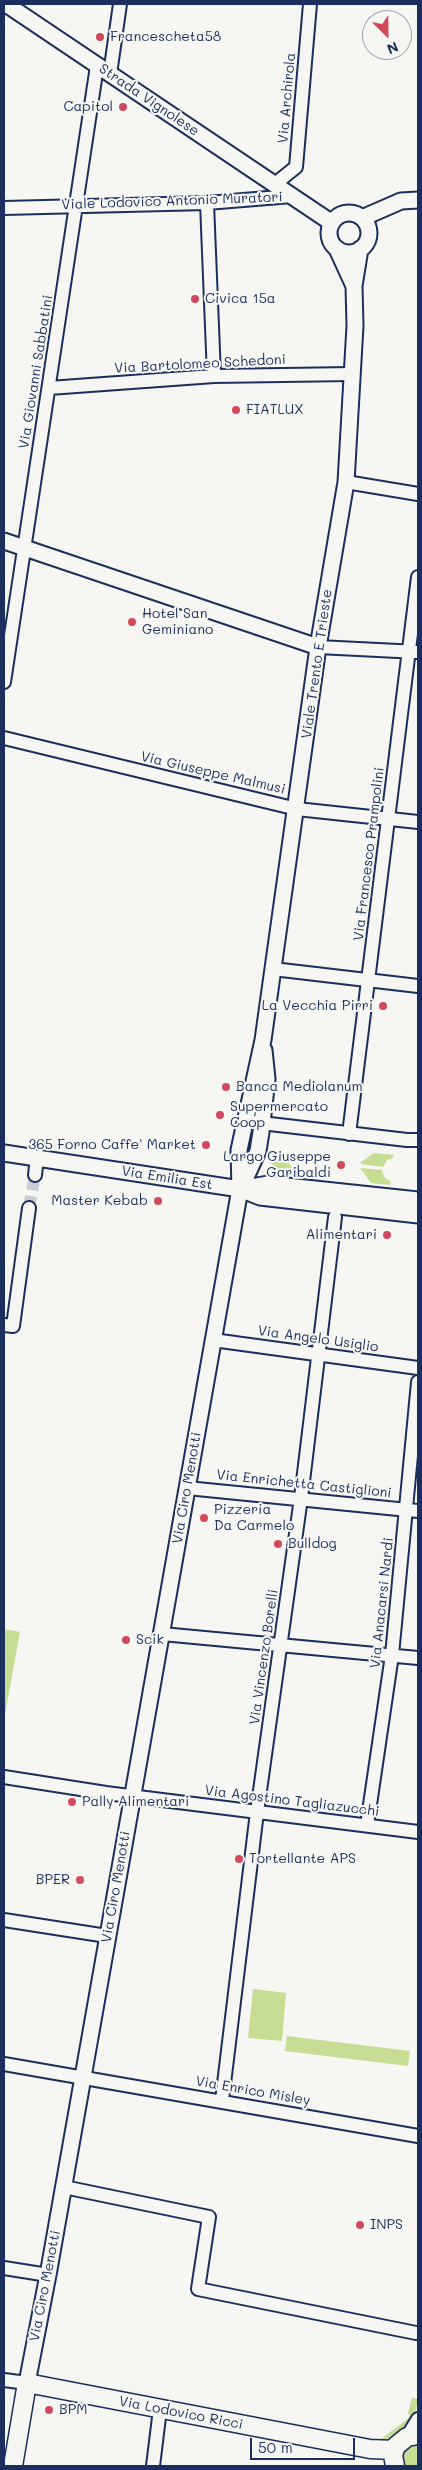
<!DOCTYPE html>
<style>
body{margin:0}
#map{position:relative;width:422px;height:2470px;overflow:hidden;background:#f6f6f2;font-family:Mali,sans-serif}
canvas{display:block}
.frame{position:absolute;inset:0;border:5px solid #1b2f5e;pointer-events:none}
.north{position:absolute;left:362px;top:10px;width:50px;height:50px;box-sizing:border-box;background:#f6f6f2;border:1px solid #9ea6b7;border-radius:50%;rotate:157deg;font-size:14px;font-weight:700;line-height:20px;text-align:center;color:#1b2f5e}
.north::after{content:'';display:block;margin:auto;width:18px;height:22px;background:#d1495b;clip-path:polygon(50% 0,100% 100%,50% 72%,0 100%)}
.scale{position:absolute;left:250px;top:2438px;width:105px;height:22px;box-sizing:border-box;border:2px solid #1b2f5e;border-top:0;padding-left:6px;font-size:15px;line-height:18px;white-space:nowrap;color:#1b2f5e;-webkit-text-stroke:4px #f6f6f2;paint-order:stroke}
</style>
<div id="map">
<canvas width="422" height="2470"></canvas>
<div class="frame"></div>
<div class="north">N</div>
<div class="scale">50 m</div>
</div>
<script>
const c = document.querySelector('canvas').getContext('2d');
c.lineJoin = 'round';
function fill(path, color) { c.fillStyle = color; c.fill(path, 'evenodd'); }
const toPath = rows => new Path2D(rows.map(r => 'M' + r).join(''));
function stroke(path, color, width, dash) { c.strokeStyle = color; c.lineWidth = width; c.lineCap = dash ? 'butt' : 'round'; c.setLineDash(dash || []); c.stroke(path); }
function label(font, color, halo, rows, align = 'center') {
  c.font = font + ' Mali,sans-serif'; c.lineWidth = 4; c.setLineDash([]); c.textBaseline = 'middle'; c.strokeStyle = halo; c.fillStyle = color; for (const [text, x, y, turn = 0] of rows) {
    c.save(); c.translate(x, y); c.rotate((+turn || 0) * Math.PI / 180); c.textAlign = isNaN(turn) ? turn : align; if (halo) c.strokeText(text, 0, 0); c.fillText(text, 0, 0); c.restore();
  }
}
fill(toPath([
 [374,1153,394,1155,393,1158,387,1160,383,1167,361,1164,361,1162],
 [272,1158,288,1160,291,1167,296,1171,296,1174,279,1172,271,1163],
 [360,1168,382,1170,384,1177,391,1182,390,1185,371,1183],
 [4,1629,20,1632,4,1720],
 [253,1989,286,1993,282,2041,248,2038],
 [287,2036,410,2051,408,2066,285,2051],
 [412,2398,418,2399,415,2414,409,2425,384,2443,377,2442,410,2417,408,2413],
 [418,2443,418,2466,404,2466,402,2450,404,2446]
]), '#c6dd93');
stroke(toPath([
 [29,1208,35,1175]
]), '#caced4', 12, [12, 6]);
const minor = toPath([
 [110,74,120,4],
 [275,184,296,167,310,4],
 [207,203,214,376],
 [4,208,207,203,292,196],
 [49,388,214,376,352,374],
 [346,482,418,494],
 [318,647,418,652],
 [4,682,97,66],
 [4,738,297,809,418,822],
 [273,969,418,986],
 [244,1121,407,1140,418,1140],
 [349,1134,418,577],
 [35,1175,37,1157],
 [4,1325,13,1326,29,1208],
 [213,1340,418,1368],
 [187,1488,418,1511],
 [162,1634,418,1658],
 [4,1777,106,1793,418,1832],
 [367,1825,392,1655,418,1382],
 [4,1920,107,1936],
 [4,2064,418,2136],
 [222,2100,257,1812,301,1498,335,1217],
 [64,2187,209,2217,198,2289,416,2333],
 [4,2268,48,2275],
 [4,2380,27,2383],
 [407,2437,418,2419],
 [153,2466,160,2409]
]);
const tertiary = toPath([
 [6,4,332,223],
 '329 233a20 20 0 1 1 40 0a20 20 0 1 1-40 0Z',
 [362,218,401,201,418,200],
 [337,249,354,286],
 [4,541,318,647],
 [4,1153,240,1189,260,1197,418,1215],
 [242,1186,258,1151,261,1132,267,1079,264,1050],
 [240,1189,268,1184,418,1200],
 [27,2383,48,2275,240,1189,239,1150,263,1040,318,647,346,482,355,326,354,286,360,249]
]);
const secondary = toPath([
 [13,2466,27,2383,370,2449,394,2450],
 [395,2466,393,2455,396,2446,407,2437,418,2435]
]);
stroke(minor, '#1b2f5e', 16);
stroke(tertiary, '#1b2f5e', 19);
stroke(secondary, '#1b2f5e', 21);
stroke(minor, '#f6f6f2', 12);
stroke(tertiary, '#f6f6f2', 15);
stroke(secondary, '#f6f6f2', 18);
for (const [x, y, r, color] of [
 [100,37,5,"#d1495b"],
 [123,107,5,"#d1495b"],
 [195,299,5,"#d1495b"],
 [236,410,5,"#d1495b"],
 [132,622,5,"#d1495b"],
 [383,1006,5,"#d1495b"],
 [226,1087,5,"#d1495b"],
 [220,1115,5,"#d1495b"],
 [206,1145,5,"#d1495b"],
 [341,1165,5,"#d1495b"],
 [158,1201,5,"#d1495b"],
 [387,1235,5,"#d1495b"],
 [204,1518,5,"#d1495b"],
 [278,1544,5,"#d1495b"],
 [126,1640,5,"#d1495b"],
 [72,1802,5,"#d1495b"],
 [239,1859,5,"#d1495b"],
 [80,1880,5,"#d1495b"],
 [360,2225,5,"#d1495b"],
 [49,2410,5,"#d1495b"]
]) { const dot = new Path2D(); dot.arc(x, y, r, 0, 2 * Math.PI); c.fillStyle = color; c.fill(dot); stroke(dot, '#f6f6f2', 2); }
label('14px', '#1b2f5e', '#f6f6f2', [
 ["Francescheta58",110,37],
 ["Capitol",113,107,"right"],
 ["Civica 15a",205,299],
 ["FIATLUX",246,410],
 ["Hotel San",142,614],
 ["Geminiano",142,630],
 ["La Vecchia Pirri",373,1006,"right"],
 ["Banca Mediolanum",236,1087],
 ["Supermercato",230,1107],
 ["Coop",230,1123],
 ["365 Forno Caffe' Market",196,1145,"right"],
 ["Largo Giuseppe",331,1157,"right"],
 ["Garibaldi",331,1173,"right"],
 ["Master Kebab",148,1201,"right"],
 ["Alimentari",377,1235,"right"],
 ["Pizzeria",214,1510],
 ["Da Carmelo",214,1526],
 ["Bulldog",288,1544],
 ["Scik",136,1640],
 ["Pally Alimentari",82,1802],
 ["Tortellante APS",249,1859],
 ["BPER",70,1880,"right"],
 ["INPS",370,2225],
 ["BPM",59,2410]
], 'left');
label('14px', '#1b2f5e', '#f6f6f2', [
 ["Via Archirola",287,98,-85],
 ["Strada Vignolese",149,100,34],
 ["Viale Lodovico Antonio Muratori",172,201,-2],
 ["Via Bartolomeo Schedoni",200,364,-3],
 ["Via Giovanni Sabbatini",36,372,-81],
 ["Viale Trento E Trieste",317,664,-82],
 ["Via Giuseppe Malmusi",213,773,13],
 ["Via Francesco Prampolini",369,854,-83],
 ["Via Emilia Est",167,1178,9],
 ["Via Angelo Usiglio",318,1339,8],
 ["Via Enrichetta Castiglioni",304,1484,6],
 ["Via Ciro Menotti",187,1488,-80],
 ["Via Anacarsi Nardi",382,1603,-84],
 ["Via Vincenzo Borelli",264,1657,-82],
 ["Via Agostino Tagliazucchi",292,1801,7],
 ["Via Ciro Menotti",116,1887,-80],
 ["Via Enrico Misley",253,2091,10],
 ["Via Ciro Menotti",45,2286,-79],
 ["Via Lodovico Ricci",181,2413,11]
]);
</script>
